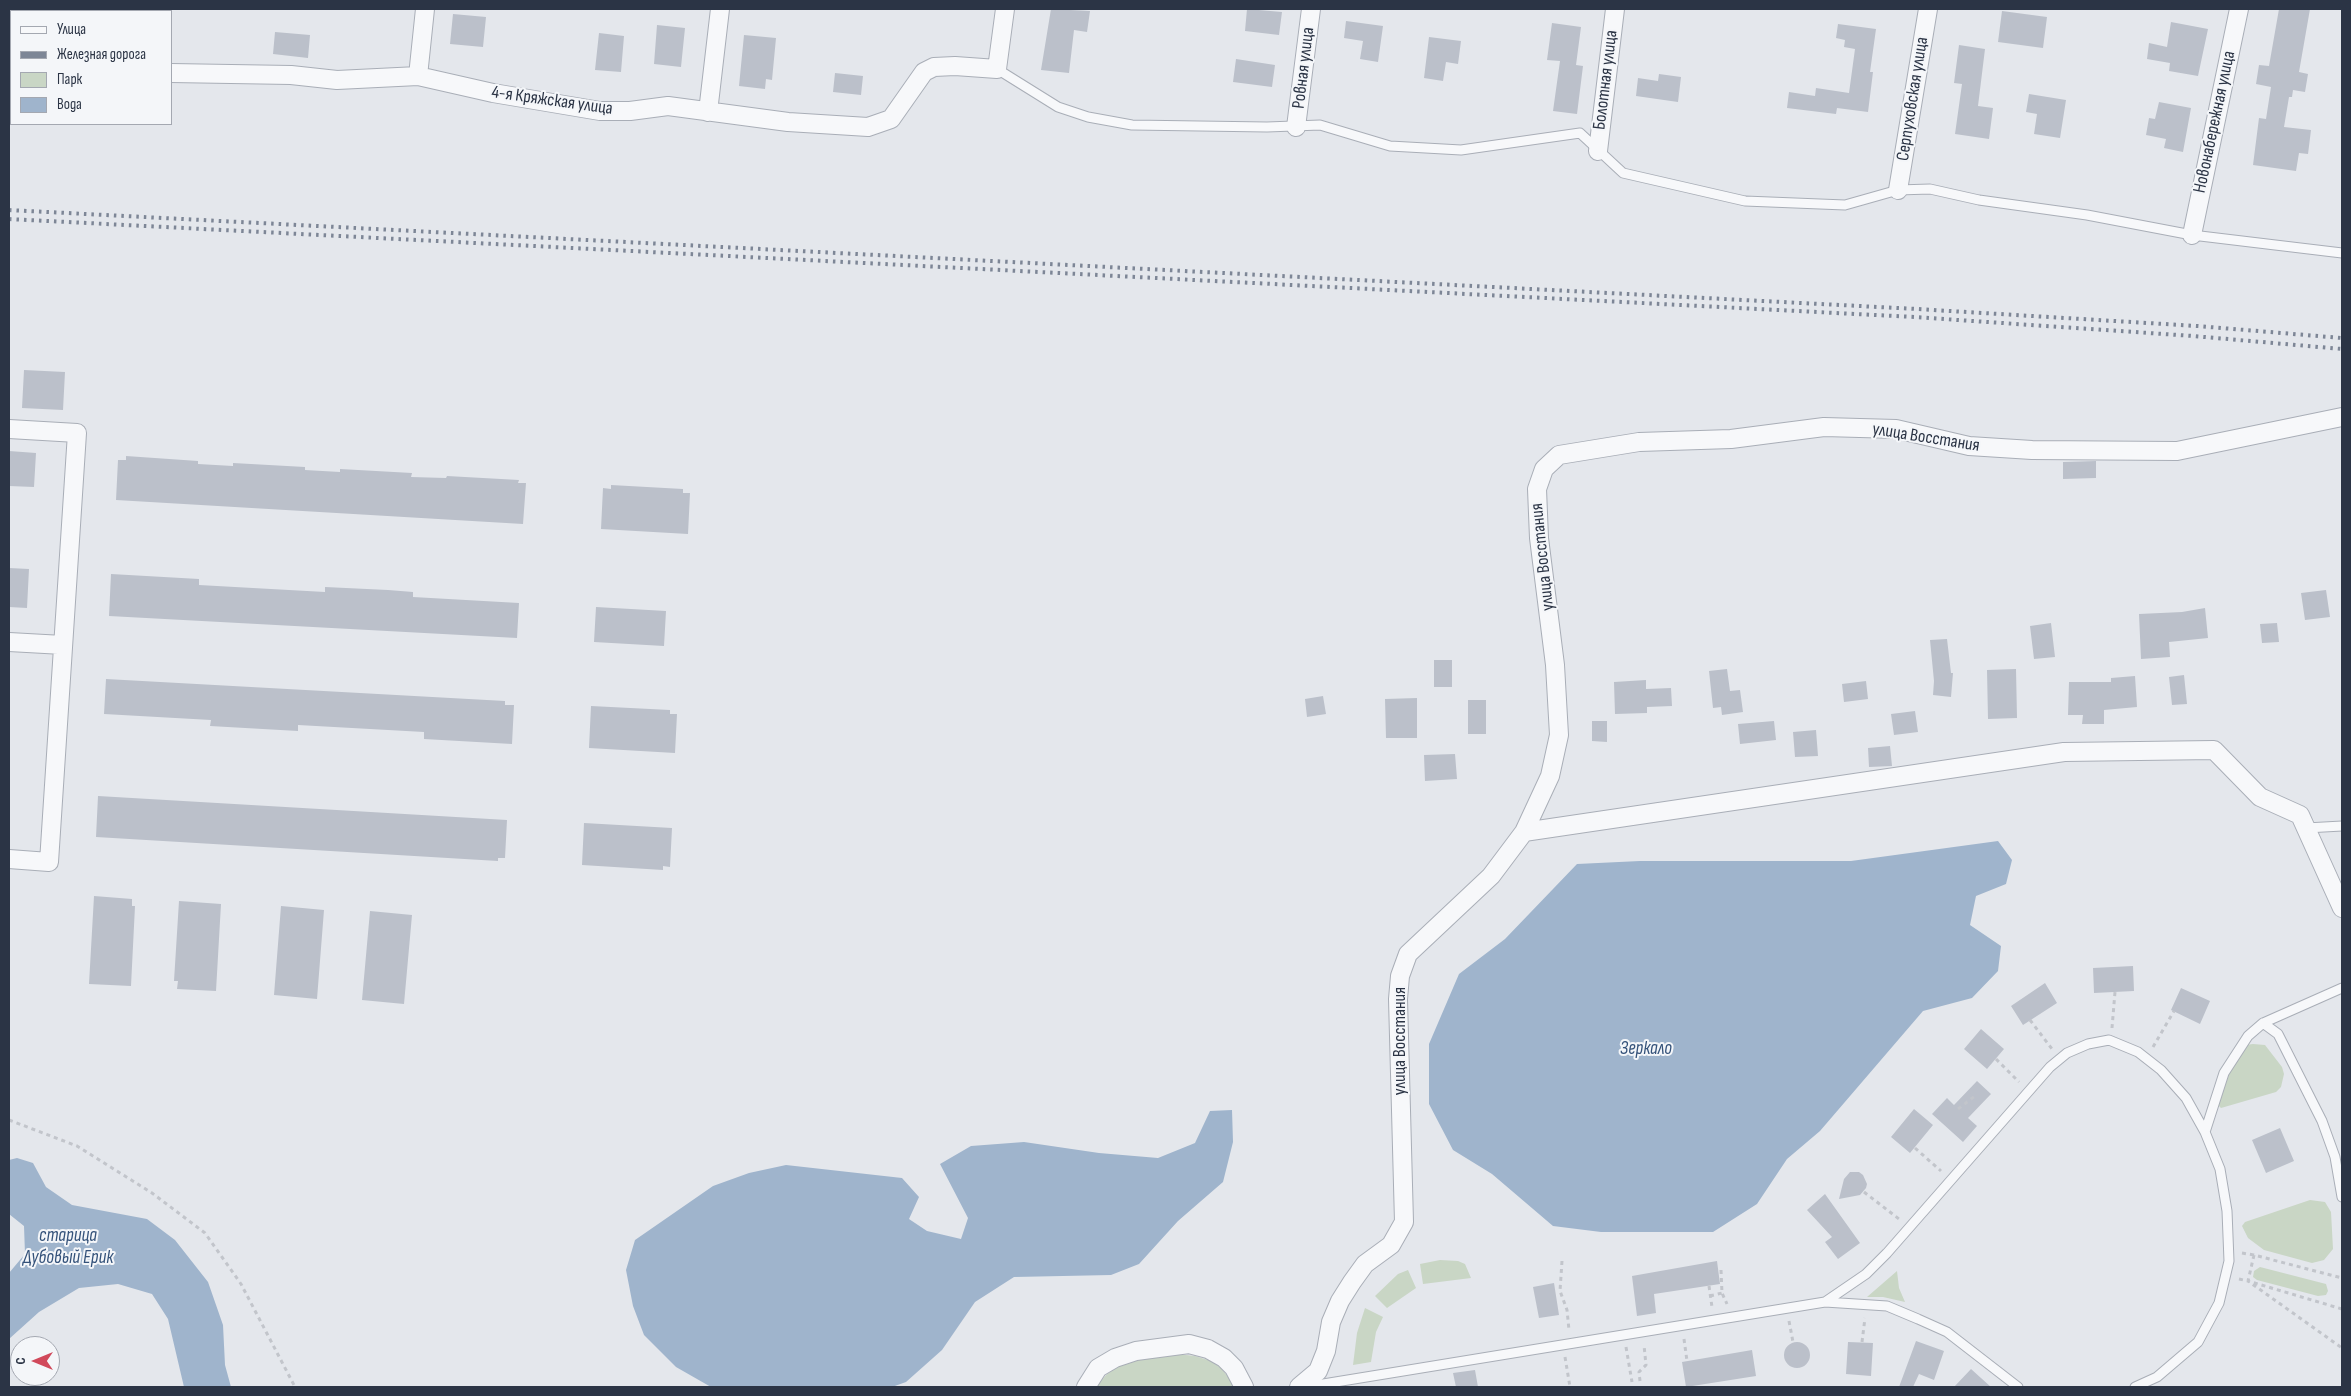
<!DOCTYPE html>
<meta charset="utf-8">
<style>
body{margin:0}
#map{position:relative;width:2351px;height:1396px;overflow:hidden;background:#e4e7ec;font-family:"Sofia Sans Condensed",sans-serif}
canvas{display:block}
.frame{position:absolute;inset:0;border:10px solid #2b3445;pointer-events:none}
.legend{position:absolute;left:10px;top:10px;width:162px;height:115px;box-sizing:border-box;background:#f4f6f9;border:1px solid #a4a8b1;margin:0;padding:6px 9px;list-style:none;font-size:15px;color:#2b3445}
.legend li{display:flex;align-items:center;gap:10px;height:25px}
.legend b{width:25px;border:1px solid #a4a8b1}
.north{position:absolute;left:10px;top:1336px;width:50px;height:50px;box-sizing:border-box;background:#f4f6f9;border:1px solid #a4a8b1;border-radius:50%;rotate:270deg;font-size:14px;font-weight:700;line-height:20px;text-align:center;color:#2b3445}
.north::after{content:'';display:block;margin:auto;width:18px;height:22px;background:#d1495b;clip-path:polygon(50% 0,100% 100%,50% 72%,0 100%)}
</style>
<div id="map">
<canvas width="2351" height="1396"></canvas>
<div class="frame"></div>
<ul class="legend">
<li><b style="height:6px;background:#f7f8fa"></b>Улица</li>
<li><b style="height:6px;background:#7d8696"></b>Железная дорога</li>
<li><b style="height:14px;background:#c9d6c5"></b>Парк</li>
<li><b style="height:14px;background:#9fb4cc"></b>Вода</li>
</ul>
<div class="north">С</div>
</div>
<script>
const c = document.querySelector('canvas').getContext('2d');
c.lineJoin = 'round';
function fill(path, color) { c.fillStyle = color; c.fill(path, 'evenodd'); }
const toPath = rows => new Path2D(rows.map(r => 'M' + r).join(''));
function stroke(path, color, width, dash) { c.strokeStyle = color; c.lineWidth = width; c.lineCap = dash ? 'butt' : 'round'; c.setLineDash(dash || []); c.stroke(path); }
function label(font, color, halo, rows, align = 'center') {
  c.font = font + ' "Sofia Sans Condensed",sans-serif'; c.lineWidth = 4; c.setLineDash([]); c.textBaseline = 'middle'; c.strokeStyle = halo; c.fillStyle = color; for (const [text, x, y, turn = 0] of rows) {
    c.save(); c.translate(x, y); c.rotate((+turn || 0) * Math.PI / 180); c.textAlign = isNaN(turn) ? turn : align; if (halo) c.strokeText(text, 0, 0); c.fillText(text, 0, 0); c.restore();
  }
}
fill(toPath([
 [2253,1044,2265,1045,2282,1067,2284,1074,2281,1087,2276,1092,2221,1108,2218,1105,2227,1073,2246,1045],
 [2310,1200,2325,1202,2331,1212,2333,1249,2324,1260,2312,1263,2264,1250,2248,1238,2242,1226,2245,1222],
 [1440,1260,1458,1261,1465,1264,1471,1278,1423,1284,1420,1264],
 [2260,1267,2326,1284,2328,1291,2326,1295,2318,1296,2257,1280,2253,1277,2254,1271],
 [1408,1270,1416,1288,1387,1308,1375,1296,1398,1274],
 [1897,1271,1899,1288,1905,1302,1883,1297,1867,1297],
 [1365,1308,1383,1317,1376,1332,1371,1362,1353,1365,1357,1333],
 [1177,1354,1195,1356,1211,1361,1221,1368,1232,1382,1233,1387,1096,1387,1106,1375,1118,1366,1130,1361]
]), '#c9d6c5');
fill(toPath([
 [1998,841,2012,860,2006,884,1976,896,1970,925,2001,946,1998,971,1972,998,1923,1011,1820,1131,1787,1159,1757,1204,1713,1232,1601,1232,1553,1226,1492,1174,1453,1150,1429,1104,1429,1044,1459,974,1505,939,1577,864,1640,861,1851,861],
 [1232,1110,1233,1142,1223,1182,1178,1221,1139,1264,1111,1275,1014,1277,975,1302,942,1350,906,1382,892,1387,711,1387,676,1367,644,1335,633,1306,626,1270,635,1240,713,1186,749,1173,786,1165,902,1178,919,1197,909,1219,927,1231,961,1239,968,1218,940,1164,971,1146,1024,1142,1099,1153,1158,1158,1195,1143,1210,1111],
 [17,1158,33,1163,46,1187,72,1205,147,1219,175,1240,208,1282,223,1325,225,1365,231,1387,184,1387,168,1319,152,1294,118,1284,79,1288,39,1312,9,1339,9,1273,25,1254,24,1226,9,1214,9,1160]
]), '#9fb4cc');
fill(toPath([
 [1051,9,1090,11,1087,32,1074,30,1069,73,1041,70],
 [1247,9,1282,12,1279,35,1245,31],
 [2279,9,2310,9,2299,72,2308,74,2305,92,2293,90,2292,97,2289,97,2284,127,2311,130,2308,154,2299,153,2296,171,2253,165,2259,118,2266,119,2271,87,2256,84,2259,65,2269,66],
 [2002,11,2047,17,2043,48,1998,42],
 [453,14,486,17,483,47,450,44],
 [1346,21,1383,26,1378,62,1360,59,1363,41,1344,38],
 [2171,22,2208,29,2198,76,2169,71,2170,63,2147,59,2149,43,2167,47],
 [1552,23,1581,27,1576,65,1583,66,1577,114,1553,111,1560,61,1547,60],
 [1838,24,1876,29,1870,72,1873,72,1868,112,1837,108,1836,114,1787,108,1789,92,1815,96,1816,88,1849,93,1855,49,1844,47,1845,40,1836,38],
 [657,25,685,28,681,67,654,64],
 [275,32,310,35,308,58,273,54],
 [599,33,624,36,621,72,595,70],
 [744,35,776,38,772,80,766,79,765,89,739,86],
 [1429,37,1461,41,1458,64,1446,62,1443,81,1424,78],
 [1959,45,1985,49,1978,106,1993,108,1989,139,1955,134,1962,84,1954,83],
 [1236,59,1275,65,1272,87,1233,82],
 [835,73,863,76,861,95,833,92],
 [1659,74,1681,77,1678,102,1636,96,1638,78,1658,81],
 [2029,94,2066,100,2060,138,2034,134,2037,114,2026,112],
 [2159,102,2191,108,2183,152,2164,148,2166,139,2146,135,2149,118,2155,119],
 [24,370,65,372,63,410,22,408],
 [9,451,36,453,34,487,9,486],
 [126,456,198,461,198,464,233,466,233,463,305,467,305,470,340,472,340,469,412,473,411,477,446,478,447,476,519,480,518,483,526,483,523,524,116,500,118,460,126,460],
 [2096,461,2096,478,2063,479,2063,462],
 [611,485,683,489,683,493,690,493,688,534,601,529,603,488,611,489],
 [9,568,29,569,27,608,9,607],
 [111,574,199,579,199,585,325,592,325,587,388,590,413,592,413,597,519,603,517,638,109,616],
 [2326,590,2330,617,2305,620,2301,593],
 [596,607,666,611,664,646,594,642],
 [2205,608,2208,638,2169,642,2170,657,2141,659,2139,614,2182,612],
 [2051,623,2055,657,2034,659,2030,626],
 [2277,623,2279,642,2262,643,2260,624],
 [1947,639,1951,673,1953,673,1951,697,1933,695,1934,681,1930,640],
 [1434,660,1452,660,1452,687,1434,687],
 [1727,669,1730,691,1740,690,1743,712,1722,715,1721,707,1713,708,1709,671],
 [2016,669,2017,718,1988,719,1987,670],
 [2184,675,2187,704,2172,705,2169,677],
 [2135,676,2137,707,2104,710,2104,724,2082,724,2083,715,2068,715,2069,682,2111,682,2111,678],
 [106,679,505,701,505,705,514,705,512,744,424,739,424,732,298,725,298,731,210,726,211,720,104,714],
 [1646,680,1646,689,1671,688,1672,706,1647,707,1647,713,1615,714,1614,682],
 [1866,681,1868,699,1844,702,1842,684],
 [1323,696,1326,714,1307,717,1305,699],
 [1417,698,1417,738,1386,738,1385,699],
 [1468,700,1486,700,1486,734,1468,734],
 [591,706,670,710,670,714,677,714,675,753,589,748],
 [1915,711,1918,732,1894,735,1891,714],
 [1592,721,1607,721,1607,742,1592,741],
 [1774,721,1776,740,1740,744,1738,724],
 [1816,730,1818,756,1795,757,1793,732],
 [1890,746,1892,766,1869,767,1868,748],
 [1455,754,1457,779,1425,781,1424,755],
 [98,796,507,820,505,858,498,858,498,861,96,837],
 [584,823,672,828,670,867,663,866,663,870,582,865],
 [94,896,132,899,132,906,135,906,131,986,89,984],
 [179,901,221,904,216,991,177,989,178,981,174,981],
 [281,906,324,910,317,999,274,995],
 [370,911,412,915,404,1004,362,1000],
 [2133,966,2134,991,2094,993,2093,968],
 [2045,983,2057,1003,2023,1025,2011,1006],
 [2181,988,2210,1001,2200,1024,2171,1010],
 [1981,1029,2004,1049,1987,1069,1964,1049],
 [1977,1081,1991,1094,1968,1118,1977,1126,1963,1142,1932,1114,1947,1098,1954,1105],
 [1914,1109,1933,1125,1910,1153,1891,1137],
 [2280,1128,2294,1161,2266,1173,2252,1140],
 [1850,1172,1859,1172,1863,1175,1867,1184,1866,1188,1860,1195,1839,1199,1844,1179],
 [1825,1194,1860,1243,1838,1259,1825,1242,1832,1237,1807,1210],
 [1717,1261,1720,1284,1654,1294,1656,1313,1637,1316,1632,1276],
 [1554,1283,1559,1315,1539,1318,1533,1287],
 [1916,1341,1944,1351,1934,1380,1919,1374,1913,1387,1899,1387],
 [1848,1342,1873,1343,1871,1376,1846,1374],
 '1784 1355a13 13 0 1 1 26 0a13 13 0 1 1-26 0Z',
 [1752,1350,1756,1376,1686,1387,1682,1362],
 [1971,1369,1991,1387,1954,1387],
 [1475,1370,1478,1387,1456,1387,1453,1373]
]), '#bbc0ca');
const service = toPath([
 [9,63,11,63],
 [997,69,1058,107,1088,117,1132,125,1267,127,1320,125,1390,146,1461,150,1580,133,1623,173,1745,201,1845,205,1898,190,1930,189,1979,200,2087,215,2192,235,2342,253],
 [2306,828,2342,826],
 [2263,1023,2342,988],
 [2205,1132,2224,1073,2248,1036,2263,1023,2278,1034,2322,1121,2335,1157,2342,1197],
 [1825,1302,1866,1274,1887,1253,2050,1067,2067,1053,2088,1044,2109,1040,2138,1052,2161,1070,2186,1098,2205,1132,2220,1169,2227,1211,2229,1261,2219,1303,2198,1342,2157,1377,2135,1387],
 [1305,1387,1825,1302,1887,1306,1918,1319,1947,1332,2018,1387]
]);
const minor = toPath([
 [122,11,122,9],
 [171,73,291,75,337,80,418,76,493,93,600,111,630,111,668,106,788,122,868,127,891,119,924,72,934,67,955,66,997,69,1005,9],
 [418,76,425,9],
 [708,112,720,9],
 [1296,127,1311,9],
 [1598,151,1615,9],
 [1898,190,1928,9],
 [2192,235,2239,9],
 [9,429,77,433,49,862,9,859],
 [9,642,63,645],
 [1524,832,2064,752,2214,750,2260,797,2300,815,2342,908],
 [1086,1387,1098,1368,1115,1358,1136,1351,1189,1344,1208,1349,1224,1358,1234,1368,1244,1387],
 [1299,1387,1318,1371,1326,1351,1331,1322,1340,1301,1352,1282,1365,1264,1391,1245,1404,1222,1398,999,1400,976,1408,954,1491,876,1524,832,1550,776,1559,735,1555,665,1539,538,1537,489,1544,469,1559,455,1639,442,1731,439,1824,427,1896,429,1969,446,2032,450,2177,451,2342,417]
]);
stroke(service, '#a9aeb7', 11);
stroke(minor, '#a9aeb7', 20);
stroke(toPath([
 [2030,1020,2052,1049],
 [2112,1028,2115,992],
 [2153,1047,2174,1011],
 [1996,1059,2019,1082],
 [1958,1109,1975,1096],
 [9,1120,77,1146,152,1193,205,1233,241,1284,295,1387],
 [1915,1148,1941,1171],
 [1864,1192,1899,1219],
 [2242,1253,2254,1255],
 [1562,1261,1560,1291,1567,1310,1569,1330],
 [1721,1270,1722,1293,1727,1304],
 [2239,1279,2248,1281,2254,1255,2342,1278],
 [1709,1286,1712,1307],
 [1710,1296,1722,1293],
 [2342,1309,2248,1281,2342,1348],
 [1789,1321,1793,1342],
 [1684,1339,1687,1361],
 [1862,1342,1865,1318],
 [1626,1347,1632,1382],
 [1565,1357,1570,1387],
 [1640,1381,1639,1372,1646,1365,1644,1345]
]), '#c2c5cb', 3, [4, 4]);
stroke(service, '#f7f8fa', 9);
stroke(minor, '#f7f8fa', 18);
stroke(toPath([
 [9,210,1917,309,2197,326,2342,338],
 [9,219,1914,317,2193,336,2342,349]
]), '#7d8696', 4, [2.5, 5]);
label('18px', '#2b3445', '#f4f6f9', [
 ["Ровная улица",1304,68,-83],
 ["Болотная улица",1606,80,-83],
 ["Серпуховская улица",1913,99,-81],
 ["4-я Кряжская улица",552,101,8],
 ["Новонабережная улица",2215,122,-78],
 ["улица Восстания",1926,438,9],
 ["улица Восстания",1543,557,-96],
 ["улица Восстания",1400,1041,-90]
]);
label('italic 19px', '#34527a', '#f4f6f9', [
 ["Зеркало",1646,1049],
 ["старица",68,1236],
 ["Дубовый Ерик",68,1258]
]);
</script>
